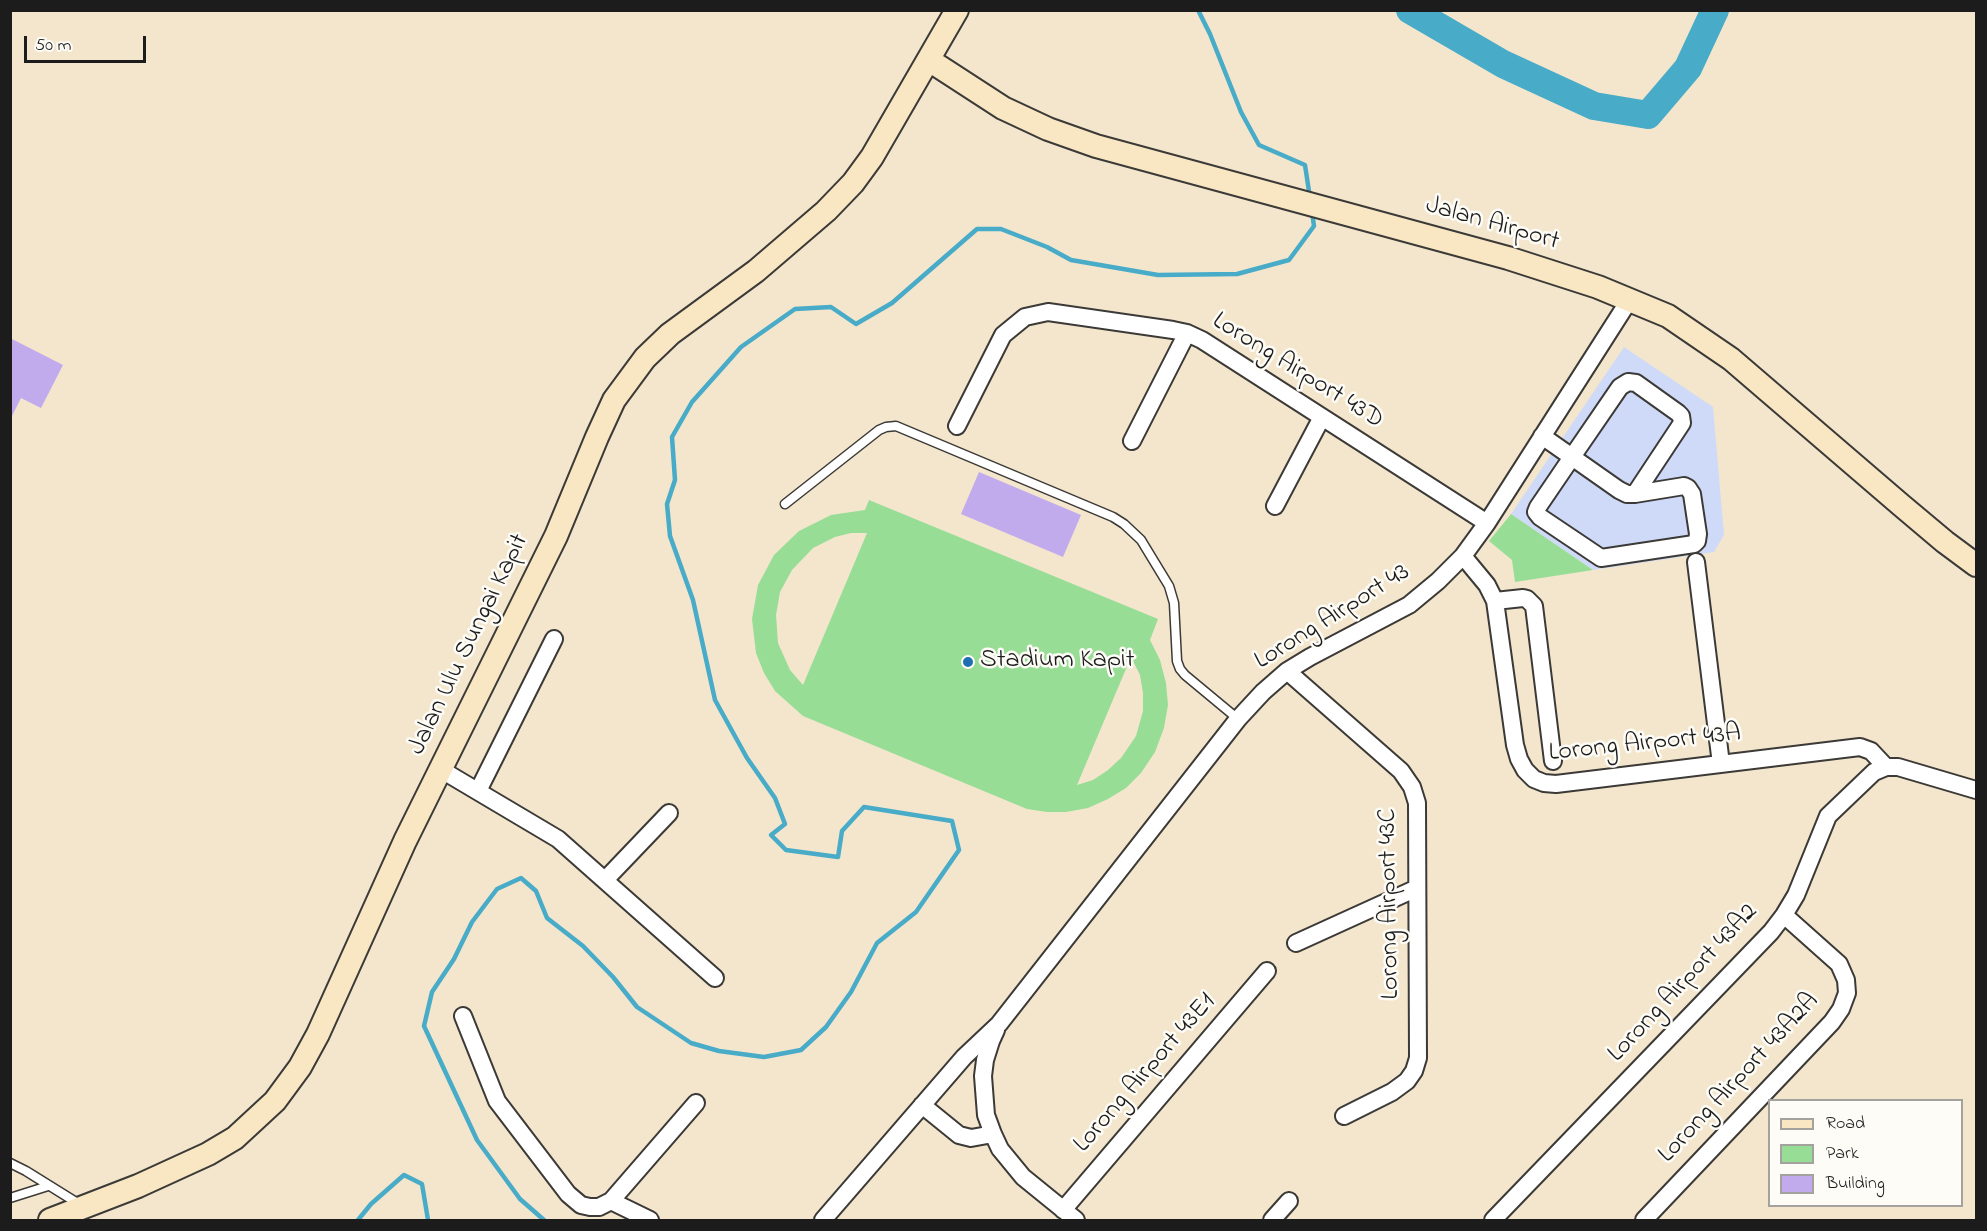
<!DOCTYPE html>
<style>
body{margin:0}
#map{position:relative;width:1987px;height:1231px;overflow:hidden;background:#f3e6cd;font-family:"Indie Flower",sans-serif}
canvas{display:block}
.frame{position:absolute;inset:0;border:12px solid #1c1c1c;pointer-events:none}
.legend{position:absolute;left:1768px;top:1099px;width:195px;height:108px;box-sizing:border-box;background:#fdfcf7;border:2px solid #a3a29f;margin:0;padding:8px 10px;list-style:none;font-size:18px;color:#1c1c1c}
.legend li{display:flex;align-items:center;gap:12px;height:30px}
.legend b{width:30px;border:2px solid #a3a29f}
.scale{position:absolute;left:24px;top:36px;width:122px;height:27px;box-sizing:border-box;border:3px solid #1c1c1c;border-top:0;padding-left:8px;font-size:18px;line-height:21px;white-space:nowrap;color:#1c1c1c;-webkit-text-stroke:4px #fdfcf7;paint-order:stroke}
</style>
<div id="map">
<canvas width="1987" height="1231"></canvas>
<div class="frame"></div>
<ul class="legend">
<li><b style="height:8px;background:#f9e7c3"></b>Road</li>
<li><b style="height:16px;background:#98dd96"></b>Park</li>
<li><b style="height:16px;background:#c2abed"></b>Building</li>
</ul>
<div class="scale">50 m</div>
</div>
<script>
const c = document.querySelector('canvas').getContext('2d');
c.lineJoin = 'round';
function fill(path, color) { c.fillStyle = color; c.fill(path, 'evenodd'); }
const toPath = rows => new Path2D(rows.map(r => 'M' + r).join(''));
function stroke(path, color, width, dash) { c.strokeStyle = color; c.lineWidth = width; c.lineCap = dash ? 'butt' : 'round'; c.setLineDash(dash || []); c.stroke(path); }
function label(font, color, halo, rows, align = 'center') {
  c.font = font + ' "Indie Flower",sans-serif'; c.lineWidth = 5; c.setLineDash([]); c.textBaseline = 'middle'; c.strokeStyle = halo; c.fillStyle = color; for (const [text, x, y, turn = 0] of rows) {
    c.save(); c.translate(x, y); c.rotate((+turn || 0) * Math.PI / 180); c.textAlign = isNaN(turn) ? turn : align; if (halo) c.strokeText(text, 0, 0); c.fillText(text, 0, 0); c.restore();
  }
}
fill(toPath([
 [1624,347,1713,407,1724,535,1714,552,1593,570,1511,514]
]), '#cfdaf9');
fill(toPath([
 [869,500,1158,619,1150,640,1160,660,1166,683,1168,705,1164,728,1155,752,1141,773,1126,788,1108,799,1088,808,1066,812,1047,812,1027,809,803,716,775,691,764,673,756,653,752,619,758,585,774,555,799,531,831,515,865,510],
 [851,533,867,533,803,685,790,670,778,643,776,615,780,592,792,570,813,548,835,537],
 [1131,657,1140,675,1143,693,1143,711,1136,736,1121,758,1108,770,1093,780,1077,785],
 [1511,514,1593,570,1515,582,1512,560,1489,541]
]), '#98dd96');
stroke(toPath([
 [1198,10,1210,34,1241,112,1259,145,1305,165,1310,198],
 [358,1220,371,1204,404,1175,422,1184,428,1220],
 [544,1220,520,1199,477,1140,424,1026,432,992,454,959,472,922,497,889,521,878,536,891,547,918,583,946,613,977,637,1007,691,1043,719,1051,764,1057,801,1050,826,1027,851,992,877,943,916,912,959,850,952,821,864,807,842,831,838,857,786,850,771,835,785,824,775,798,747,758,715,700,693,600,670,536,667,504,675,480,672,437,692,402,741,347,795,309,831,307,856,324,892,303,977,229,1001,229,1047,247,1071,260,1158,275,1237,274,1289,260,1314,226,1312,212]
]), '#48abc8', 4.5);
stroke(toPath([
 [1410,10,1503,64,1594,106,1648,115,1688,68,1715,10]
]), '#48abc8', 28);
fill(toPath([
 [10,338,63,365,41,408,21,398,10,420],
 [979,472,1081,515,1063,557,961,514]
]), '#c2abed');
const lane = toPath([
 [785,504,879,430,886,427,896,426,1113,517,1124,524,1141,540,1169,586,1174,603,1177,661,1180,669,1185,675,1238,719],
 [10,1163,26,1171,79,1204],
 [10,1198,48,1186]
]);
const street = toPath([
 [957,426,1003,335,1025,317,1048,312,1173,330,1187,333,1202,340,1487,523],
 [1542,436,1572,457,1619,490,1627,494,1635,494,1684,486,1688,488,1692,494,1698,534,1697,541,1694,544,1601,558,1540,517,1536,512,1538,507,1572,457,1620,387,1628,382,1636,383,1678,413,1681,416,1682,423,1635,494],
 [1132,441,1187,333],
 [1275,506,1322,417],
 [1463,556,1487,585,1495,601,1515,745,1519,759,1525,770,1534,779,1544,783,1556,784,1860,747,1871,751,1886,767],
 [1696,562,1721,764],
 [1495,601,1523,598,1527,599,1534,606,1553,761],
 [1287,671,1401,771,1412,787,1417,803,1418,1058,1414,1071,1407,1081,1392,1092,1344,1116],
 [440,769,558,839,715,978],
 [478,791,554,639],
 [605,880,669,813],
 [1296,943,1417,888],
 [463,1016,497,1101,568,1194,581,1205,590,1207,599,1207,611,1201,696,1103],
 [996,1030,991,1041,985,1060,983,1076,986,1115,993,1134,1000,1149,1023,1177,1076,1220],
 [922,1105,959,1135,971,1138,993,1134],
 [611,1201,650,1220],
 [1063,1210,1267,971],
 [823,1220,964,1057,999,1024,1238,719,1263,692,1287,671,1310,657,1409,605,1438,581,1463,556,1487,523,1630,299],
 [1272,1220,1289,1201],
 [1493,1220,1771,932,1784,915,1796,895,1828,816,1874,772,1886,767,1898,767,1976,790],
 [1644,1220,1832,1022,1841,1009,1847,993,1846,980,1839,964,1784,915]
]);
const secondary = toPath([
 [929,60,1003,108,1048,129,1096,146,1508,258,1598,287,1668,316,1731,359,1901,505,1945,542,1976,565],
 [50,1220,138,1186,208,1154,235,1138,275,1101,300,1067,318,1034,405,841,556,536,597,437,614,400,645,358,670,334,756,271,826,211,853,183,872,157,957,10]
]);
stroke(lane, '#3c3a37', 11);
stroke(street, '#3c3a37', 20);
stroke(secondary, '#3c3a37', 26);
stroke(lane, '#fff', 8);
stroke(street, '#fff', 16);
stroke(secondary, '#f9e7c3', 22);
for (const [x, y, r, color] of [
 [968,662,6,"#1f6fb2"]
]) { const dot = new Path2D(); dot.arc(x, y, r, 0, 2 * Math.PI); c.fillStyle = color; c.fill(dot); stroke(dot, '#fdfcf7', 2); }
label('26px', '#1c1c1c', '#fdfcf7', [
 ["Jalan Airport",1492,225,16],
 ["Lorong Airport 43D",1297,372,32],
 ["Lorong Airport 43",1333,618,-32],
 ["Jalan Ulu Sungai Kapit",470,645,-64],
 ["Lorong Airport 43A",1645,745,-6],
 ["Lorong Airport 43C",1391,904,-91],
 ["Lorong Airport 43A2",1684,984,-47],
 ["Lorong Airport 43E1",1146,1074,-49],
 ["Lorong Airport 43A2A",1740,1079,-47]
]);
label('26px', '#1c1c1c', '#fdfcf7', [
 ["Stadium Kapit",980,662]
], 'left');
</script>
